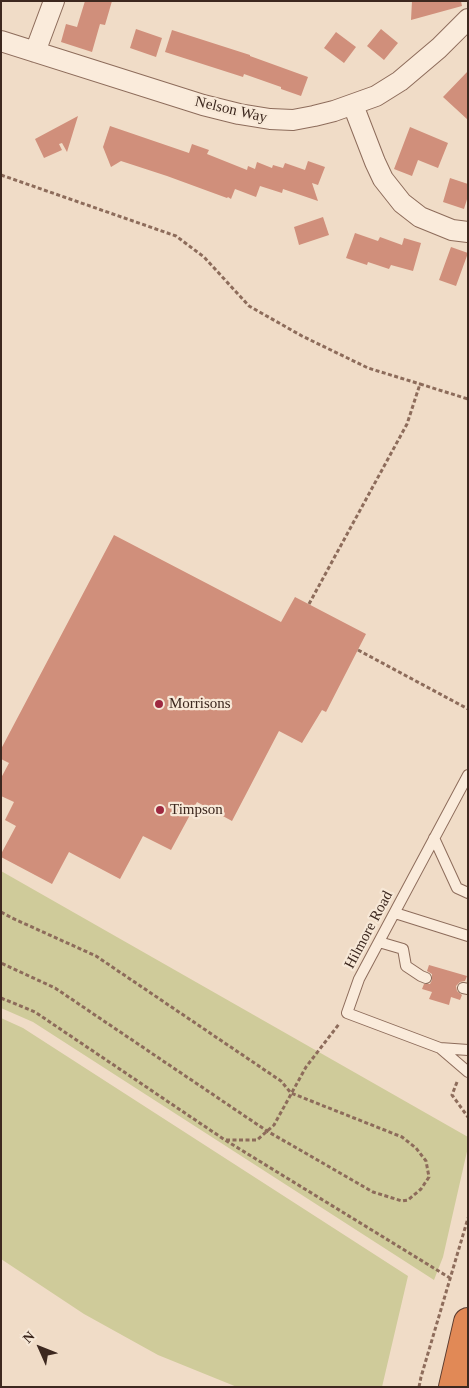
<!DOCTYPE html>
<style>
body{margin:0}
#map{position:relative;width:469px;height:1388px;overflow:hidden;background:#f0dcc7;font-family:"Times New Roman",serif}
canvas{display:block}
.frame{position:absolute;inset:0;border:2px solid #3d281f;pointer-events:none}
.north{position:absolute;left:15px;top:1323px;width:50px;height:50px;-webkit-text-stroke:4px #f7e8d7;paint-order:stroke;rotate:314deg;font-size:14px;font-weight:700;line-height:20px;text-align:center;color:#3d281f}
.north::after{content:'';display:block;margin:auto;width:18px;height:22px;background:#3d281f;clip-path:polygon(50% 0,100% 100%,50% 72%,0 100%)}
</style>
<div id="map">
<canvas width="469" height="1388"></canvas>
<div class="frame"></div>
<div class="north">N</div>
</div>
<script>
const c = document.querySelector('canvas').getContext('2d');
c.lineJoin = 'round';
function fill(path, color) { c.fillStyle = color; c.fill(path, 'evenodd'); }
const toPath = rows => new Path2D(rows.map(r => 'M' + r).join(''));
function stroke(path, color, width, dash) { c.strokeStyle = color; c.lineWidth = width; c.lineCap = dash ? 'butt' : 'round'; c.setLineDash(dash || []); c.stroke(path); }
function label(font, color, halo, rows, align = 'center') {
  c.font = font + ' "Times New Roman",serif'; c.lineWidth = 4.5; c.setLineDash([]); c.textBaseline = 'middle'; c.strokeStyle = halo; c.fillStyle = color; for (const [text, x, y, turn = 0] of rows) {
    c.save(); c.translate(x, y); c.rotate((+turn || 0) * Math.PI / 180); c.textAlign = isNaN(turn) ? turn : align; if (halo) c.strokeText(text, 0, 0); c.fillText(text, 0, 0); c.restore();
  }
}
fill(toPath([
 [1,871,468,1137,468,1147,443,1257,434,1280,33,1022,1,1008],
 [1,1018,23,1028,408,1276,382,1387,237,1387,158,1355,84,1314,1,1259]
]), '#cfcb9a');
fill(toPath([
 [85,1,112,1,105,25,100,24,92,52,61,42,66,24,77,27],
 [412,1,461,1,462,6,411,20],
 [136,29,162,38,156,57,130,48],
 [381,29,398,43,384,60,367,46],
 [172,30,250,55,250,56,308,77,301,96,281,89,281,87,244,74,243,77,165,52],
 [336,32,356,47,344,63,324,48],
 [468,71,468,120,443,97],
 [78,116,67,152,62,143,59,144,62,150,44,158,35,139],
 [110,126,189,153,192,144,209,150,207,154,247,170,248,166,255,169,257,162,272,168,273,165,283,168,285,163,305,170,308,161,325,167,318,185,312,183,318,201,283,189,282,193,260,186,256,197,235,189,231,199,228,197,227,198,167,176,121,161,111,167,103,147],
 [410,127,448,143,438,168,418,160,412,176,394,169],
 [450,178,468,184,468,196,464,209,443,202],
 [323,217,329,235,299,245,294,227],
 [355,233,378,241,380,237,402,245,404,238,421,243,413,271,391,265,389,269,368,262,367,265,346,258],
 [451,247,468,253,456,286,439,280],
 [114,535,281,622,295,597,366,634,326,712,322,710,302,743,279,731,232,821,197,802,171,850,143,836,120,879,69,852,52,884,1,857,1,854,16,826,5,820,14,802,1,796,1,778,9,763,1,759,1,749],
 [429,965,467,976,465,981,460,982,456,986,457,991,462,995,460,1000,451,997,449,1005,429,999,432,992,422,989,424,984,430,984,432,980,432,974,427,971]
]), '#d08f7b');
const lane = toPath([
 [468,775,359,979,347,1013,440,1048,468,1050],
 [434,838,457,888,468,893],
 [395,913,468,936],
 [379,942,403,949,406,966,421,976,426,978],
 [463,988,468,989],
 [440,1048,468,1072]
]);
const street = toPath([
 [1,41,203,105,239,114,270,119,293,120,314,116,334,111,376,96,400,81,439,48,468,19],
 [35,52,54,1],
 [353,105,375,162,383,179,402,203,420,217,452,230,468,232]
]);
const highway = toPath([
 [453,1387,468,1322]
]);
stroke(lane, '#8d6c5b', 12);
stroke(street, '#8d6c5b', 22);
stroke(highway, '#5b3b2f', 30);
stroke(toPath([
 [1,175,176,236,204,257,249,306,302,336,368,368,420,384],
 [309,604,407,424,420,384,468,399],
 [358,650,468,709],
 [1,912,12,918,96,956,281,1081,291,1093,402,1137,416,1148,426,1161,429,1177,421,1189,408,1200,402,1201,373,1192,267,1131,55,988,1,963],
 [1,998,35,1012,225,1140,450,1278],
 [457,1082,452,1095,468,1117],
 [226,1140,257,1140,274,1125,306,1067,339,1024],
 [419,1387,421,1377,468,1218]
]), '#8d6c5b', 3, [4, 2.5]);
stroke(lane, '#faebdb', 10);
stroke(street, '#faebdb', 20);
stroke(highway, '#e18956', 28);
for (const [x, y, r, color] of [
 [159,704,5,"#9e2940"],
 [160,810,5,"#9e2940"]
]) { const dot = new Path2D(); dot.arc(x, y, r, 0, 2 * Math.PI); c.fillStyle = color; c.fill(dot); stroke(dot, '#f7e8d7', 2); }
label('15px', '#3d281f', '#f7e8d7', [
 ["Nelson Way",231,110,13],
 ["Hilmore Road",369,930,-62]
]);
label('15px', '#3d281f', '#f7e8d7', [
 ["Morrisons",169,704],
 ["Timpson",170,810]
], 'left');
</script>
